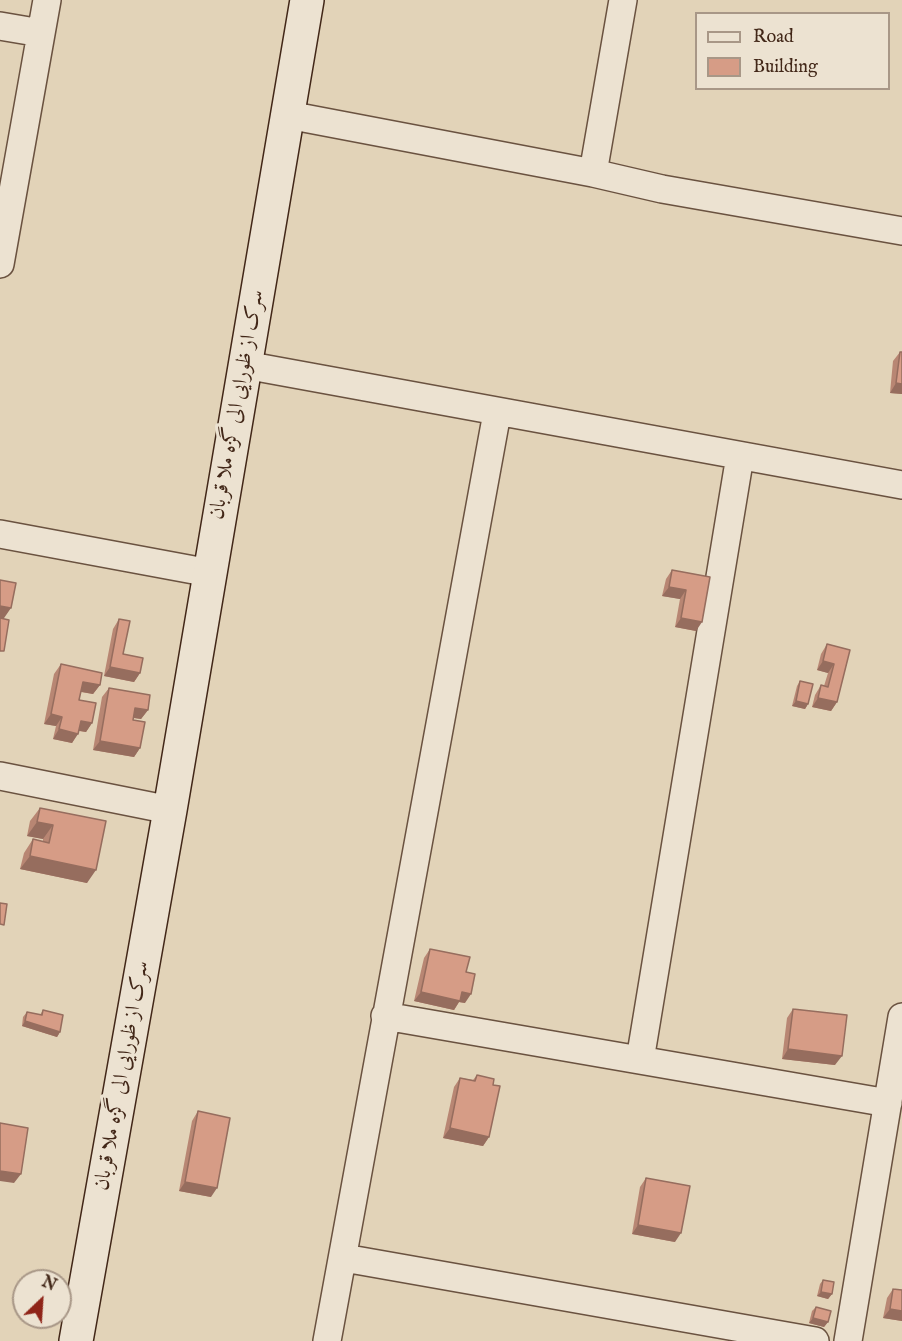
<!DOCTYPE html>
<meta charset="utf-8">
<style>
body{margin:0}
#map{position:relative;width:902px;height:1341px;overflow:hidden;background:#e2d3b8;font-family:"IM FELL English",serif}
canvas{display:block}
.legend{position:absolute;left:695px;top:12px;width:195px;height:78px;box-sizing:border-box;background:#ece2d1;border:2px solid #a89787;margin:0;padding:8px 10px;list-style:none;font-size:18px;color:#422718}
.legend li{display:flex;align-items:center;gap:12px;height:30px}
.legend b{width:30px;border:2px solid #a89787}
.north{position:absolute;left:12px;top:1269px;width:60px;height:60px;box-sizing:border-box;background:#ece2d1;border:2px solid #a89787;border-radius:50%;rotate:25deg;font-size:16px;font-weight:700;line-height:24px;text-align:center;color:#422718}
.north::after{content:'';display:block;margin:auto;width:21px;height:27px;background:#8f2418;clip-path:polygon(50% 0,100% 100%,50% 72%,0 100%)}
</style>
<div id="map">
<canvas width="902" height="1341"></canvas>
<ul class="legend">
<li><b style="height:8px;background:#ece2d1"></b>Road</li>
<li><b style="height:16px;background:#d69c86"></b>Building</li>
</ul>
<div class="north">N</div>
</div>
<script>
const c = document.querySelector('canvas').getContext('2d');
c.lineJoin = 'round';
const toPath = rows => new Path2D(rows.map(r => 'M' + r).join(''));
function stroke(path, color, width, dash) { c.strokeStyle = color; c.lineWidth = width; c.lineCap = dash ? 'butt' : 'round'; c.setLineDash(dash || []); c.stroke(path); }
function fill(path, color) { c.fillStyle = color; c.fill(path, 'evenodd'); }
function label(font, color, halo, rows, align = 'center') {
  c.font = font + ' "IM FELL English",Amiri,serif'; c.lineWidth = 6; c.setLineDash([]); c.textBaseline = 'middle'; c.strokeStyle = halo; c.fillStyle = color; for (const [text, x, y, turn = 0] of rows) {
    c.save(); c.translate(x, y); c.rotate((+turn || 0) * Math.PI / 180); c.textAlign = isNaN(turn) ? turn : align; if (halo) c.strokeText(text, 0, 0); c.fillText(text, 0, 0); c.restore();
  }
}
const street = toPath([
 [0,26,41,33],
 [288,115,593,173,662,189,902,231],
 [593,173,623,0],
 [0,264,47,0],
 [245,365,902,485],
 [0,534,210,573],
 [0,776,170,810],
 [385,1016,888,1103],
 [640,1060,740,456],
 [344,1258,815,1341],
 [327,1341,497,413],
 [848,1341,902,1017]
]);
const secondary = toPath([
 [76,1341,170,810,307,0]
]);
stroke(street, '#6a5240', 30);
stroke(secondary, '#422718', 36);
stroke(street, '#ece2d1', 27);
stroke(secondary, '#ece2d1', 33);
fill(toPath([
 [900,352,902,394,890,393,893,361],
 [672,570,710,577,696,631,675,627,680,599,662,596,666,579],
 [119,619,123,654,140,673,134,682,104,676,113,629],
 [827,644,850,650,837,702,831,711,812,707,815,695,821,685,824,686,828,673,817,670,821,654],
 [61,664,100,685,93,694,81,692,79,700,92,723,86,732,79,731,72,743,53,739,56,726,44,724,54,674],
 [800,681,808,704,805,709,792,706,797,686],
 [109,688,148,710,141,719,133,718,133,720,140,748,134,757,93,750,102,697],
 [40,808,106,821,87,883,20,869,24,853,33,839,43,842,43,839,27,836,30,821],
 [430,949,466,972,465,1003,459,1002,454,1010,414,1001,424,958],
 [793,1009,835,1065,782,1059,787,1018],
 [43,1010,60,1032,57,1037,22,1026,23,1017,27,1012,40,1015],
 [477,1075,493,1085,489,1137,483,1146,443,1138,454,1087,460,1078,473,1080],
 [198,1111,211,1197,179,1191,192,1121],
 [646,1178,675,1242,632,1234,640,1187],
 [823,1280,832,1294,828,1299,817,1296,820,1284],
 [893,1289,902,1290,902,1321,883,1318,887,1298],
 [816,1307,828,1322,824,1327,809,1323,812,1311]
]), '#b88673');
fill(toPath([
 [896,383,902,384,902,394,890,393],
 [669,587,686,590,680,599,662,596],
 [0,606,11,608,2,621,0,621],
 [681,618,702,622,696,631,675,627],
 [823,661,834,664,828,673,817,670],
 [110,667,140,673,134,682,104,676],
 [83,682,100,685,93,694,77,691],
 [818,698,837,702,831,711,812,707],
 [796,701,808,704,805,709,792,706],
 [135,708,148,710,141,719,129,717],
 [51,714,62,717,56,726,44,724],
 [81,721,92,723,86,732,75,730],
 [59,729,78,734,72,743,53,739],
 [100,741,140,748,134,757,93,750],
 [37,822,53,825,43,839,27,836],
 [30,856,96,870,87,883,20,869],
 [421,992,462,992,471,994,465,1003,459,1002,454,1010,414,1001],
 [25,1021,60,1032,57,1037,22,1026],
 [788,1049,842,1056,835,1065,782,1059],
 [450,1128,489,1137,483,1146,443,1138],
 [0,1171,21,1174,14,1183,0,1181],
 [185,1182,217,1188,211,1197,179,1191],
 [638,1225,681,1233,675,1242,632,1234],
 [821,1292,832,1294,828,1299,817,1296],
 [890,1309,902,1311,902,1321,883,1318],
 [813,1318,828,1322,824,1327,809,1323]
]), '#966d5e');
const building = toPath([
 [900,352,902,352,902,384,896,383,900,352],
 [672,570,710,577,702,622,681,618,686,590,669,587,672,570],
 [0,580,16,583,11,608,0,606,0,580],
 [0,618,9,620,4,651,0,651,0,618],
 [119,619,130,621,123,654,143,658,140,673,110,667,119,619],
 [827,644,850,650,837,702,818,698,821,685,828,687,834,664,823,661,827,644],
 [61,664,102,673,100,685,83,682,79,700,96,703,92,723,81,721,78,734,59,729,62,717,51,714,61,664],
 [800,681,813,684,808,704,796,701,800,681],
 [109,688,150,695,148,710,135,708,133,720,145,722,140,748,100,741,109,688],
 [40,808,106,821,96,870,30,856,33,839,49,843,53,825,37,822,40,808],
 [0,903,7,904,4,925,0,924,0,903],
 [430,949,470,957,466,972,475,974,471,994,462,992,460,1001,421,992,430,949],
 [793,1009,847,1015,842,1056,788,1049,793,1009],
 [43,1010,63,1015,60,1032,25,1021,27,1012,42,1015,43,1010],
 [477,1075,494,1079,493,1085,500,1086,489,1137,450,1128,460,1078,475,1081,477,1075],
 [198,1111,230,1118,217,1188,185,1182,198,1111],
 [0,1123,28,1128,21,1174,0,1171,0,1123],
 [646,1178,690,1186,681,1233,638,1225,646,1178],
 [823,1280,834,1282,832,1294,821,1292,823,1280],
 [893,1289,902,1290,902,1311,890,1309,893,1289],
 [816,1307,831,1311,828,1322,813,1318,816,1307]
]);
fill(building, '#d69c86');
stroke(building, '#966d5e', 1.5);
label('21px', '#422718', '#ece2d1', [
 ["سرک از ظورایی الی گزه ملا قربان",238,405,-80],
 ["سرک از ظورایی الی گزه ملا قربان",123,1076,-80]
]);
</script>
